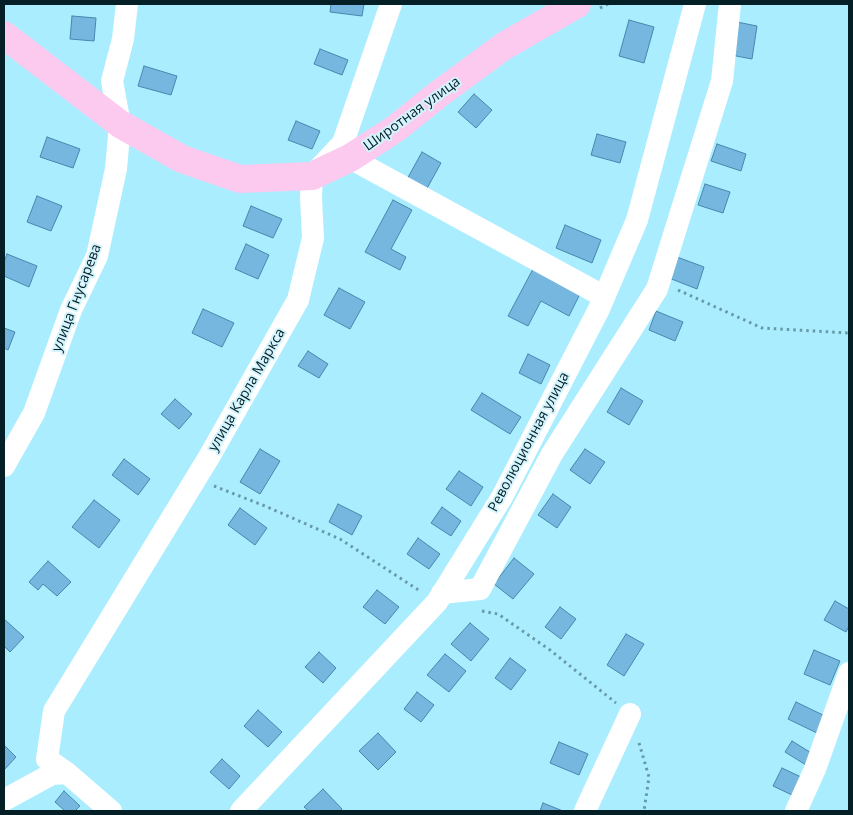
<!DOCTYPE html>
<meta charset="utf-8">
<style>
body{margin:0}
#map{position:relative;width:853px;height:815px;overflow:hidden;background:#aaedff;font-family:"Open Sans",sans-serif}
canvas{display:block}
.frame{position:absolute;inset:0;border:5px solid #041f26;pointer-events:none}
</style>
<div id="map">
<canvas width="853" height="815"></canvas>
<div class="frame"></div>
</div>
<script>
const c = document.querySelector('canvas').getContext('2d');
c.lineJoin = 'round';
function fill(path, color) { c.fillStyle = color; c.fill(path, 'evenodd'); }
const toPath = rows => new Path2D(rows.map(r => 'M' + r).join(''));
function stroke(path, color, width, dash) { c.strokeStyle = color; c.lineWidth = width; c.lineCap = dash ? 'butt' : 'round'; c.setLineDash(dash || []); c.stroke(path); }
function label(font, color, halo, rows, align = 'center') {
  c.font = font + ' "Open Sans",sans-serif'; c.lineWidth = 4; c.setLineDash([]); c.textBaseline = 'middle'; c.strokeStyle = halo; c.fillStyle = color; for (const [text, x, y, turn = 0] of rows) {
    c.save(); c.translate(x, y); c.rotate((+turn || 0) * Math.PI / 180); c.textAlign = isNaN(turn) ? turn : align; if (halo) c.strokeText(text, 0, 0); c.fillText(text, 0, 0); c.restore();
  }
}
const building = toPath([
 [331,4,364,4,362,16,330,12,331,4],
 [72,16,96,18,94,41,70,39,72,16],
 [629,20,654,27,644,63,619,56,629,20],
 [737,22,757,26,752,59,731,55,737,22],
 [320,49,348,60,342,75,314,64,320,49],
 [144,66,177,76,171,95,138,86,144,66],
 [474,94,492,110,476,128,458,112,474,94],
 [296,121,320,131,312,149,288,140,296,121],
 [597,134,626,142,620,163,591,155,597,134],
 [47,137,80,149,73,168,40,157,47,137],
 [717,144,746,154,741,171,711,161,717,144],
 [422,152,441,163,425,192,406,181,422,152],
 [705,184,730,192,723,213,698,205,705,184],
 [37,196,62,206,51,231,27,222,37,196],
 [393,200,412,210,391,249,406,257,400,270,365,252,393,200],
 [251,206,282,219,273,238,243,226,251,206],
 [565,225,601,240,592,263,556,248,565,225],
 [246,244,269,255,258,279,235,269,246,244],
 [7,254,37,266,29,287,4,276,4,262,7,254],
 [677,257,704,267,697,289,669,278,677,257],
 [533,269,580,294,569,316,541,301,528,326,508,316,533,269],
 [339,288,365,302,350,329,324,315,339,288],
 [203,309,234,323,222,347,192,333,203,309],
 [656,311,683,322,675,341,649,330,656,311],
 [4,328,15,332,8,350,4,348,4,328],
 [308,351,328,364,319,378,298,366,308,351],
 [528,354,550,365,541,384,519,373,528,354],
 [621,388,643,401,629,425,607,412,621,388],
 [482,393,521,417,510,434,471,410,482,393],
 [175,399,192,414,179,429,161,414,175,399],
 [260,449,280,461,260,494,240,482,260,449],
 [585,449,605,462,590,484,570,470,585,449],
 [124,459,150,479,138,495,112,475,124,459],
 [459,471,483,487,471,506,446,489,459,471],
 [553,494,571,507,557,528,538,515,553,494],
 [94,500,120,520,99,548,72,527,94,500],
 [338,504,362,516,352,535,329,522,338,504],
 [442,507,461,521,451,536,431,523,442,507],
 [240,508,267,528,255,545,228,525,240,508],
 [418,538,440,554,429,569,407,554,418,538],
 [514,558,534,574,513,599,494,584,514,558],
 [48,561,71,582,57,596,43,584,38,590,29,582,48,561],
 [377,590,399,607,385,624,363,607,377,590],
 [835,601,849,609,849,626,846,632,824,620,835,601],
 [560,607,576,619,561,639,545,627,560,607],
 [4,619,24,637,10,652,4,646,4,619],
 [470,623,489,639,471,661,451,644,470,623],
 [626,634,644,644,624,676,607,665,626,634],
 [814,650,840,661,830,685,804,674,814,650],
 [319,652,336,668,323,683,305,667,319,652],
 [445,654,466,671,449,692,427,675,445,654],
 [510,658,526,670,511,690,495,678,510,658],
 [417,692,434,705,421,722,404,709,417,692],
 [796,702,825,716,817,733,788,719,796,702],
 [258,710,282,732,268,747,244,726,258,710],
 [378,733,396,752,378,770,359,751,378,733],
 [792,741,813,754,806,765,785,752,792,741],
 [559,742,588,754,579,775,550,763,559,742],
 [4,745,16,757,4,770,4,745],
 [222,759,240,776,229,789,210,772,222,759],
 [782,768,801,777,792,795,773,786,782,768],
 [323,789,342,809,340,811,309,811,304,807,323,789],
 [64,791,80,806,75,811,65,811,55,802,64,791],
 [543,803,563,811,540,811,543,803]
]);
fill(building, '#76b7e0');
stroke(building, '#4687ad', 1);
stroke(toPath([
 [600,8,608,4],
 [678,290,762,328,849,333],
 [214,486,265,506,340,539,420,591],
 [482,611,498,614,550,650,616,703],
 [639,743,649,777,644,811]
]), '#679aa7', 3, [2.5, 4]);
stroke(toPath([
 [350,158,603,296],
 [4,466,34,413,71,310,97,256,116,169,120,124,112,81,123,39,127,4],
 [442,593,480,589,552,454,657,289,722,81,730,4],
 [4,800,52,774,67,773],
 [111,811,67,773,47,759,54,711,209,457,298,300,313,238,311,198,312,176,343,143,391,4],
 [241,811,437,602,502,497,599,309,637,220,695,4],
 [585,811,630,714],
 [796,811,815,769,849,673]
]), '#fff', 22);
stroke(toPath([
 [4,35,120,124,182,159,240,179,312,176,350,158,395,129,440,93,504,46,577,4]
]), '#fcc9ef', 28);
label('14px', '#041f26', '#d4f4fd', [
 ["Широтная улица",412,114,-36],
 ["улица Гнусарева",77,298,-69],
 ["улица Карла Маркса",247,390,-60],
 ["Революционная улица",529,442,-62]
]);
</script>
